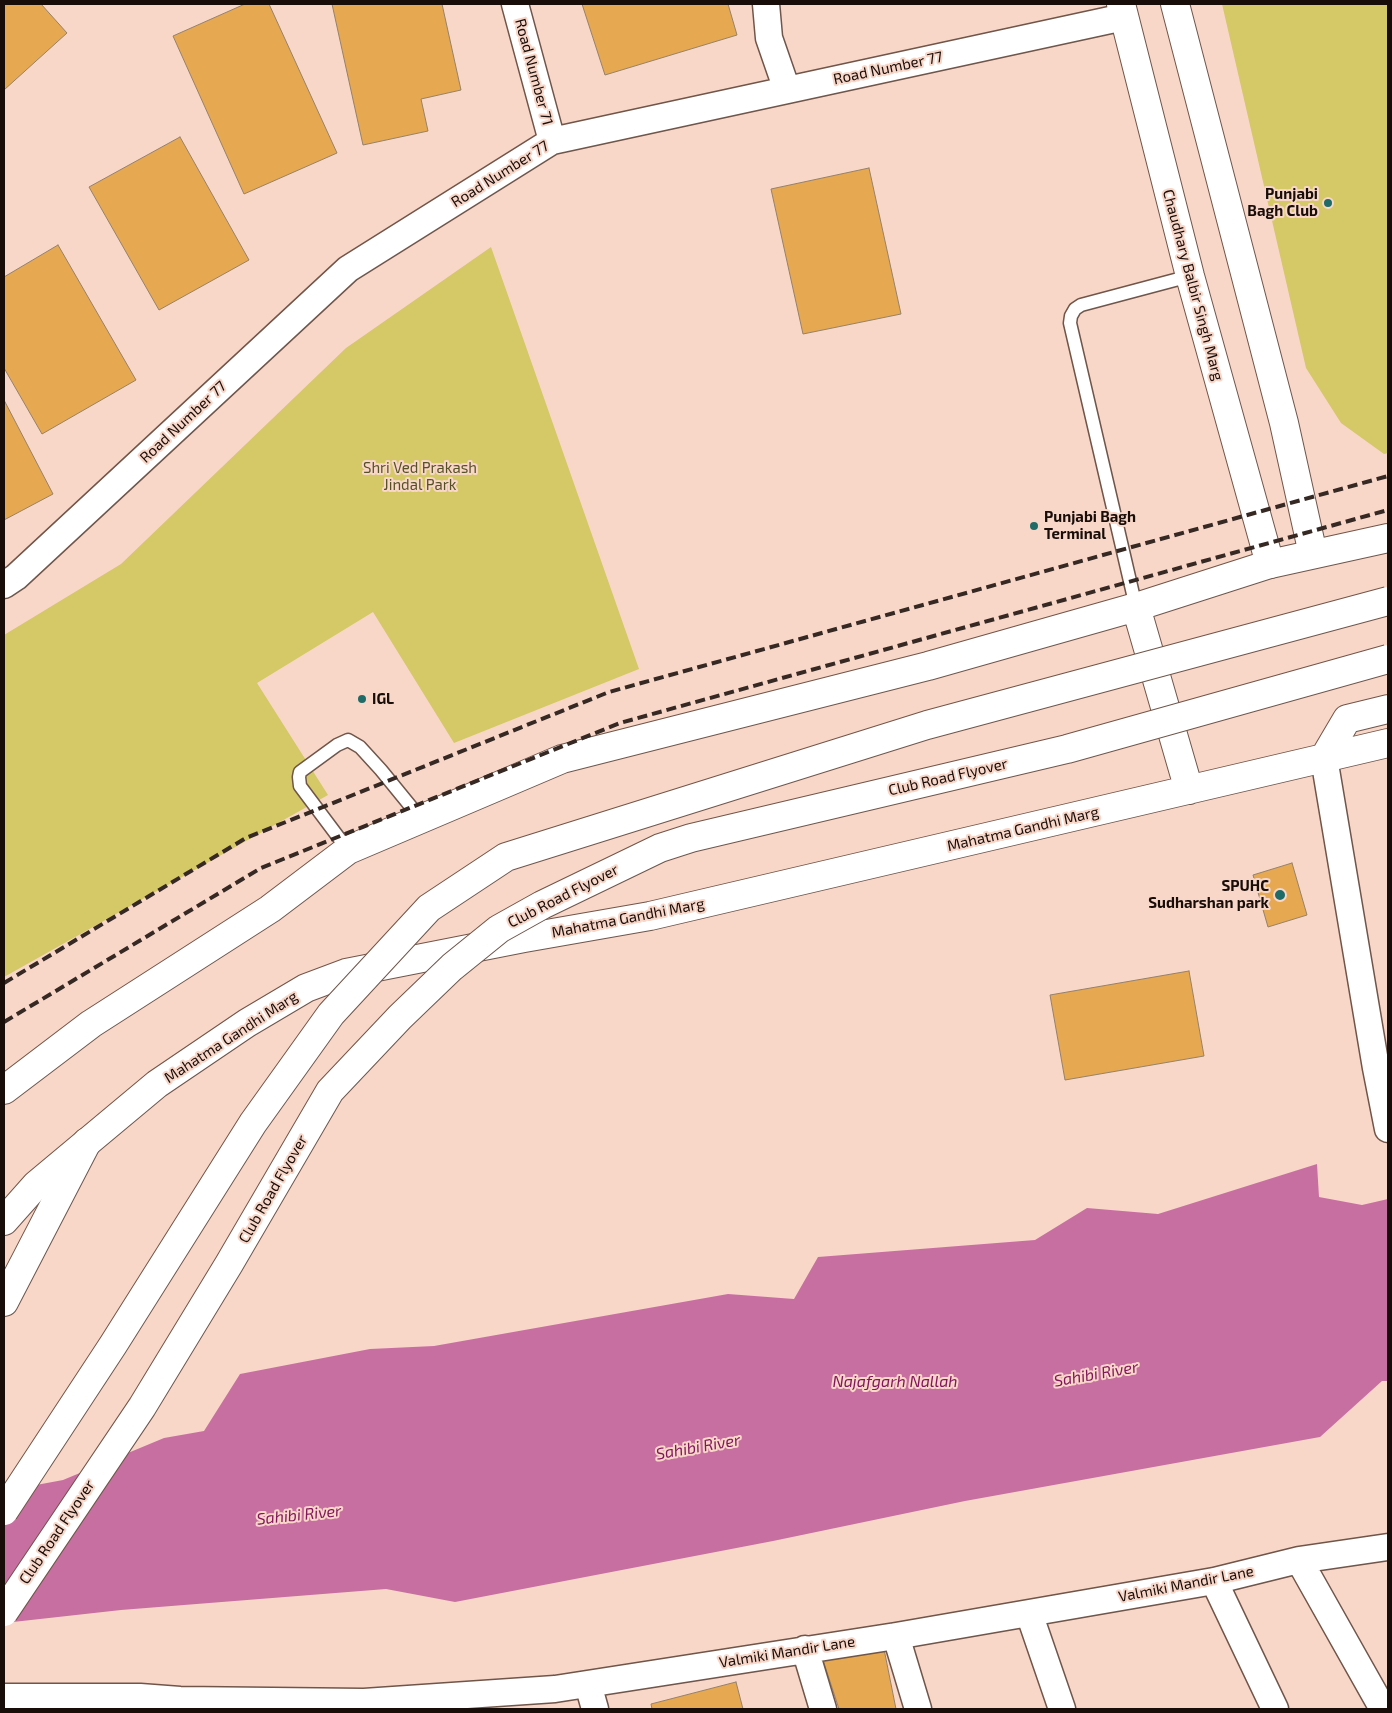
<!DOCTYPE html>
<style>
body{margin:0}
#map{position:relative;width:1392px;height:1713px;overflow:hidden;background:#f8d7c9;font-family:"Exo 2",sans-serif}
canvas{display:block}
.frame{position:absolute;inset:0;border:5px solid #180d09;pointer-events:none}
</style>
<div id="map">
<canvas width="1392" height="1713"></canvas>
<div class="frame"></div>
</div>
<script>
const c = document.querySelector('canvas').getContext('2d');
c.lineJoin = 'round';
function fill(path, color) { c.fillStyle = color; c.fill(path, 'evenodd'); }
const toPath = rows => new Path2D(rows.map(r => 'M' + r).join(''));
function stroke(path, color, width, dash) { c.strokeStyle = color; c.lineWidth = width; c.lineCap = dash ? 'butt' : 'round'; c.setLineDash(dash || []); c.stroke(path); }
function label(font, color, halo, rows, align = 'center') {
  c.font = font + ' "Exo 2",sans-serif'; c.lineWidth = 4; c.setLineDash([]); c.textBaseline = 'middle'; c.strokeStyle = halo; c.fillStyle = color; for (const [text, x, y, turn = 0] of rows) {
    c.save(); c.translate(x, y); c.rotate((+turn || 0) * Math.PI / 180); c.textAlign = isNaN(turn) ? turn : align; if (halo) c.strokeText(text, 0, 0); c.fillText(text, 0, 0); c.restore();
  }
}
fill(toPath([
 [1222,4,1388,4,1388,453,1384,454,1341,423,1306,368],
 [491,247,639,669,454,743,373,612,257,683,328,795,4,977,4,635,121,564,346,348]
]), '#d4c867');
fill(toPath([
 [1317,1164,1319,1197,1362,1205,1388,1199,1388,1381,1382,1381,1320,1437,965,1501,773,1541,455,1602,386,1589,121,1610,4,1623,4,1491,63,1480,164,1438,204,1431,240,1374,370,1349,434,1346,728,1294,794,1299,818,1257,1035,1240,1087,1208,1158,1214]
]), '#c86fa2');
const building = toPath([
 [4,4,41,4,67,33,4,90,4,4],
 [245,4,269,4,337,153,244,194,173,36,245,4],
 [332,4,442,4,461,90,421,99,428,131,363,145,332,4],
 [582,4,728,4,737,35,605,75,582,4],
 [180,137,249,260,159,310,89,187,180,137],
 [869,168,901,314,803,334,771,189,869,168],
 [58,245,136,380,42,434,4,368,4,277,58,245],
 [4,400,53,494,4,520,4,400],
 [1292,863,1307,915,1268,927,1253,875,1292,863],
 [1189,971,1204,1056,1065,1080,1050,995,1189,971],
 [884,1649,896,1709,839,1709,823,1660,884,1649],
 [736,1682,743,1709,652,1709,651,1704,736,1682]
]);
fill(building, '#e6a850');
stroke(building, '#95816a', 1);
const lane = toPath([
 [1136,607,1070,323,1071,316,1075,309,1081,305,1190,276],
 [348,850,300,786,299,777,300,772,337,745,348,740,360,747,381,770,421,819]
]);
const street = toPath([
 [515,4,552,141],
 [766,4,769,38,787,90],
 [4,585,16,577,348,269,552,141,1124,17],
 [1324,758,1376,1068,1388,1129],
 [1299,1560,1383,1709],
 [1214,1581,1275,1709],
 [1029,1613,1062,1709],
 [896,1636,918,1709],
 [805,1649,823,1709],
 [588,1684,595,1709],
 [4,1697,140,1697,180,1700,364,1702,555,1689,896,1636,1214,1581,1299,1560,1388,1547]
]);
const secondary = toPath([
 [1121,4,1190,276,1270,564],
 [1175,4,1284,423,1313,554],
 [1324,758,1388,743],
 [4,1302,87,1142]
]);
const primary = toPath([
 [1136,607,1189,790],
 [4,1090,91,1024,270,909,348,850,562,759,928,666,1136,607,1270,564,1388,538],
 [4,1221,36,1185,157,1084,247,1023,306,988,346,973,524,938,650,916,1324,758,1347,719,1388,709]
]);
stroke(lane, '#705549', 15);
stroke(street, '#705549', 29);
stroke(secondary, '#705549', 30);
stroke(primary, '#705549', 30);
stroke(lane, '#fff', 12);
stroke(street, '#fff', 26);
stroke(secondary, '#fff', 28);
stroke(primary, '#fff', 28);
stroke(toPath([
 [4,983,246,838,609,692,1388,476],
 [4,1022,261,868,620,723,1388,510]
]), '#362823', 4, [10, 5]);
const primaryBridge = toPath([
 [4,1511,113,1345,253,1123,331,1014,429,908,506,857,927,725,1388,601],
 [4,1612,142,1407,229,1264,330,1091,400,1017,452,967,499,929,542,905,660,848,691,838,1067,749,1388,659]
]);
stroke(primaryBridge, '#705549', 30, []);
stroke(primaryBridge, '#fff', 28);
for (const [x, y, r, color] of [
 [1328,203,5,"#1f6b67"],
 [1034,526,5,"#1f6b67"],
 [362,699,5,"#1f6b67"],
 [1280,895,6,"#1f6b67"]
]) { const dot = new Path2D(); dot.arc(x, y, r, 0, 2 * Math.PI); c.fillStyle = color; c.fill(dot); stroke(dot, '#f8d7c9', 2); }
label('15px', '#180d09', '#f8d7c9', [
 ["Road Number 77",888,68,-12],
 ["Road Number 71",534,72,75],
 ["Road Number 77",500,174,-32],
 ["Chaudhary Balbir Singh Marg",1193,285,75],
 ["Road Number 77",183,422,-43],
 ["Club Road Flyover",948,777,-13],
 ["Mahatma Gandhi Marg",1023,829,-13],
 ["Club Road Flyover",563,896,-27],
 ["Mahatma Gandhi Marg",628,918,-11],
 ["Mahatma Gandhi Marg",231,1037,-33],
 ["Club Road Flyover",273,1189,-60],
 ["Club Road Flyover",57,1532,-56],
 ["Valmiki Mandir Lane",1186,1584,-11],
 ["Valmiki Mandir Lane",787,1652,-9]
]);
label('bold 15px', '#180d09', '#f8d7c9', [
 ["Punjabi",1318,194],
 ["Bagh Club",1318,211],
 ["Punjabi Bagh",1044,517,"left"],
 ["Terminal",1044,534,"left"],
 ["IGL",372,699,"left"],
 ["SPUHC",1269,886],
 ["Sudharshan park",1269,903]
], 'right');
label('15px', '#565125', '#f8d7c9', [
 ["Shri Ved Prakash",420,468],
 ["Jindal Park",420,485]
]);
label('italic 16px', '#82165e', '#f8d7c9', [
 ["Sahibi River",1096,1374,-10],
 ["Najafgarh Nallah",895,1382],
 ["Sahibi River",698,1447,-10],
 ["Sahibi River",299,1515,-6]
]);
</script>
